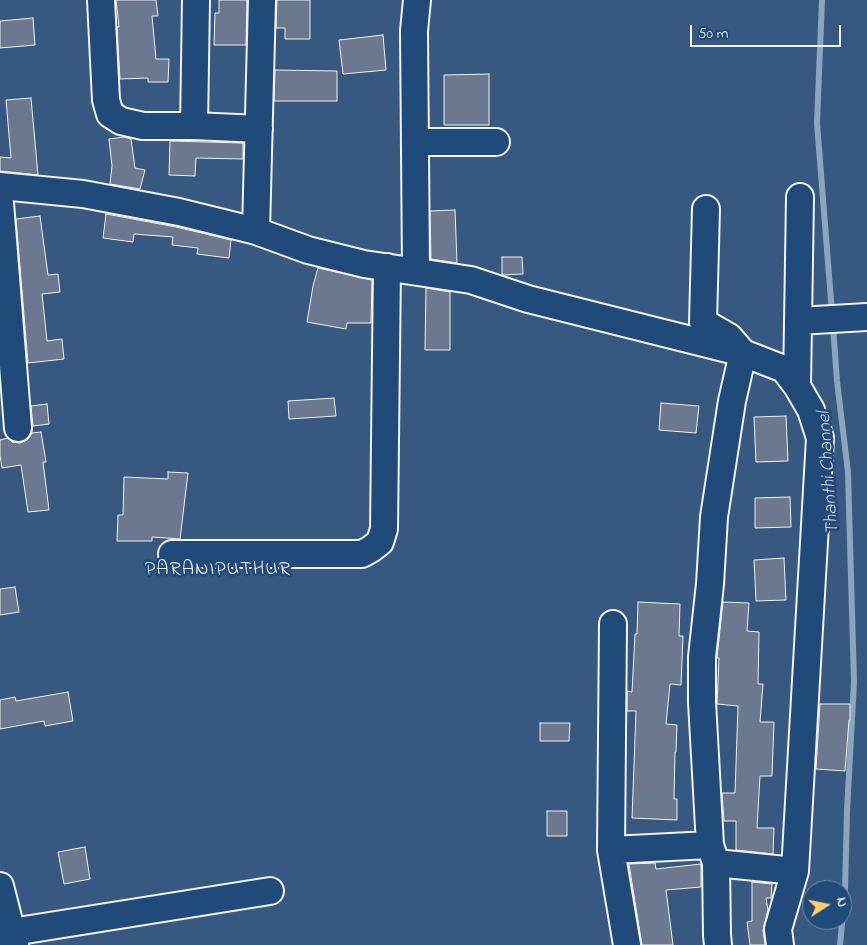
<!DOCTYPE html>
<style>
body{margin:0}
#map{position:relative;width:867px;height:945px;overflow:hidden;background:#365881;font-family:"Indie Flower",sans-serif}
canvas{display:block}
.north{position:absolute;left:802px;top:880px;width:50px;height:50px;box-sizing:border-box;background:#1f4a7a;border:1px solid #748da6;border-radius:50%;rotate:79deg;font-size:14px;font-weight:700;line-height:20px;text-align:center;color:#f4f1e8}
.north::after{content:'';display:block;margin:auto;width:18px;height:22px;background:#ffd166;clip-path:polygon(50% 0,100% 100%,50% 72%,0 100%)}
.scale{position:absolute;left:690px;top:25px;width:151px;height:22px;box-sizing:border-box;border:2px solid #f4f1e8;border-top:0;padding-left:6px;font-size:15px;line-height:18px;white-space:nowrap;color:#f4f1e8;-webkit-text-stroke:4px #1f4a7a;paint-order:stroke}
</style>
<div id="map">
<canvas width="867" height="945"></canvas>
<div class="north">N</div>
<div class="scale">50 m</div>
</div>
<script>
const c = document.querySelector('canvas').getContext('2d');
c.lineJoin = 'round';
const toPath = rows => new Path2D(rows.map(r => 'M' + r).join(''));
function stroke(path, color, width, dash) { c.strokeStyle = color; c.lineWidth = width; c.lineCap = dash ? 'butt' : 'round'; c.setLineDash(dash || []); c.stroke(path); }
function fill(path, color) { c.fillStyle = color; c.fill(path, 'evenodd'); }
function label(font, color, halo, rows, align = 'center') {
  c.font = font + ' "Indie Flower",sans-serif'; c.lineWidth = 5; c.setLineDash([]); c.textBaseline = 'middle'; c.strokeStyle = halo; c.fillStyle = color; for (const [text, x, y, turn = 0] of rows) {
    c.save(); c.translate(x, y); c.rotate((+turn || 0) * Math.PI / 180); c.textAlign = isNaN(turn) ? turn : align; if (halo) c.strokeText(text, 0, 0); c.fillText(text, 0, 0); c.restore();
  }
}
stroke(toPath([
 [822,0,817,123,832,313],
 [833,326,837,381,848,472,854,682,847,811,845,890,840,945]
]), '#8ca5be', 6);
const building = toPath([
 [116,0,156,0,158,16,152,16,156,59,169,59,168,82,148,82,148,78,120,79,117,27,119,27,116,0],
 [219,0,247,0,246,45,214,45,215,13,219,13,219,0],
 [277,0,310,0,310,39,285,39,285,28,276,28,277,0],
 [33,18,35,45,0,48,0,21,33,18],
 [383,35,386,70,343,74,339,40,383,35],
 [275,70,337,71,337,101,274,101,275,70],
 [489,74,489,125,444,125,444,75,489,74],
 [31,98,38,175,0,171,0,157,11,158,6,100,31,98],
 [124,137,131,139,135,168,145,170,140,189,110,184,112,166,109,139,124,137],
 [170,141,243,143,243,159,196,158,195,176,169,175,170,141],
 [455,210,457,263,431,259,430,211,455,210],
 [106,214,176,227,231,240,229,258,197,254,198,248,172,245,173,237,134,234,133,242,103,238,106,214],
 [40,216,48,275,58,274,60,292,42,294,47,341,62,339,64,359,28,363,16,219,40,216],
 [502,257,522,257,523,274,502,275,502,257],
 [318,268,372,280,371,323,347,323,346,329,307,322,313,286,318,268],
 [426,288,450,292,450,350,425,350,426,288],
 [334,398,336,416,289,419,288,401,334,398],
 [661,403,699,406,696,433,659,430,661,403],
 [47,404,49,424,33,426,31,406,47,404],
 [786,416,788,461,756,462,754,417,786,416],
 [41,432,46,462,43,462,49,510,28,512,21,465,2,468,0,455,0,440,8,438,12,442,20,443,27,440,32,433,41,432],
 [168,472,188,473,180,539,152,537,152,541,117,541,118,515,123,515,124,477,168,479,168,472],
 [790,497,791,527,755,528,755,498,790,497],
 [784,558,786,600,756,601,754,560,784,558],
 [15,587,19,612,0,615,0,589,15,587],
 [638,602,680,604,679,636,683,636,681,685,670,684,666,724,677,725,676,752,675,752,674,799,677,799,677,820,632,818,636,711,627,711,627,691,632,692,635,634,637,634,638,602],
 [723,602,749,603,747,631,759,632,758,684,763,684,760,722,774,722,772,776,760,776,757,828,774,828,773,854,736,850,736,821,724,821,722,793,735,793,738,706,717,704,719,658,717,658,723,602],
 [68,692,73,721,45,726,44,721,0,729,0,700,15,697,16,701,68,692],
 [820,704,850,704,850,720,849,720,845,771,816,769,820,704],
 [540,723,570,723,569,741,540,741,540,723],
 [547,811,567,811,567,836,547,836,547,811],
 [85,847,90,879,64,884,58,852,85,847],
 [655,863,656,869,701,864,701,887,666,890,673,945,642,945,629,864,655,863],
 [752,882,772,884,771,898,766,898,768,910,763,930,765,945,750,945,747,922,752,921,752,882]
]);
fill(building, '#6b7890');
stroke(building, '#f4f1e8', 1);
const minor = toPath([
 [101,0,106,100,110,114,121,121,143,126,194,126,259,129],
 [194,126,196,0],
 [415,142,496,142],
 [0,186,83,194,179,212,256,231,308,250,364,264,471,280,528,299,743,353,732,401,714,517,710,584,702,657,702,702,710,845,611,850,627,945],
 [0,203,18,428],
 [706,209,703,322,729,337,743,353,784,369,797,386,811,410,820,438,795,871],
 [256,231,262,0],
 [416,271,414,31,417,0],
 [798,321,867,317],
 [797,386,800,197],
 [172,554,362,554,371,549,380,542,384,529,387,267],
 [710,845,716,863,795,871,778,929,780,945],
 [611,850,613,624],
 [716,863,717,935,718,945],
 [0,886,15,945],
 [0,934,270,891]
]);
stroke(minor, '#f4f1e8', 30);
stroke(minor, '#1f4a7a', 26);
label('italic 19px', '#dadede', '#1f4a7a', [
 ["Thanthi Channel",830,473,-94]
]);
c.letterSpacing = '1px';
label('20px', '#f4f1e8', '#1f4a7a', [
 ["PARANIPUTHUR",218,571]
]);
c.letterSpacing = '0px';
</script>
